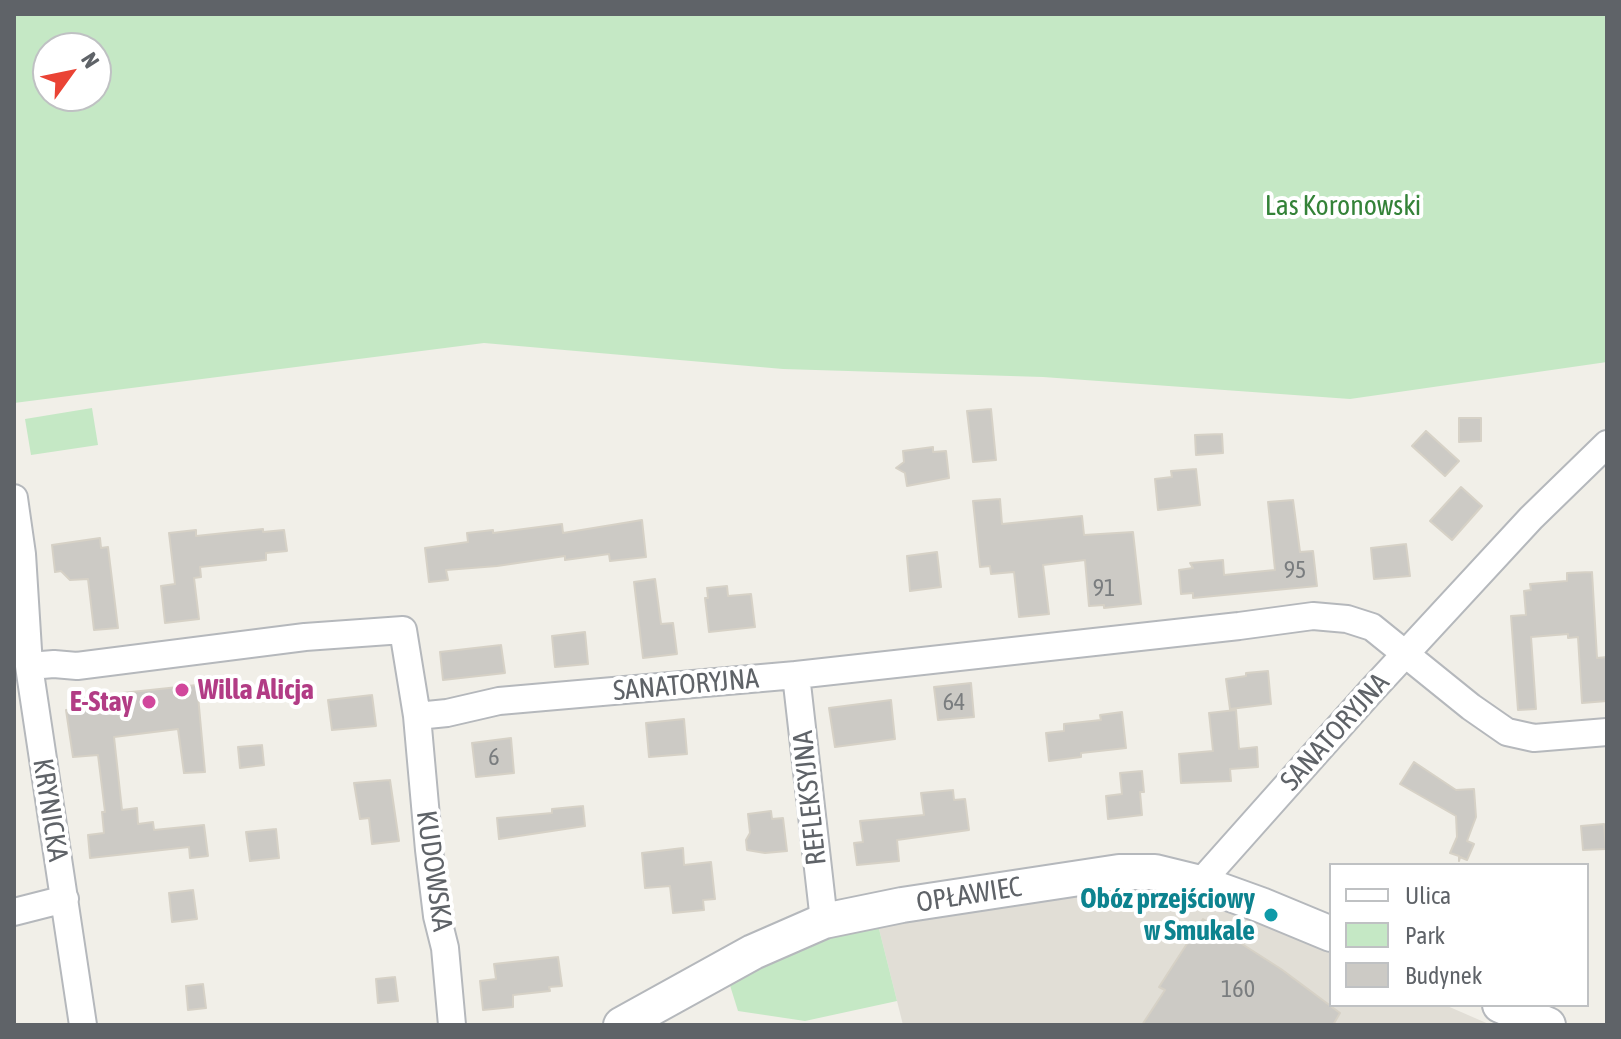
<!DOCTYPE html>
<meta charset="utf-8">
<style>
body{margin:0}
#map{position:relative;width:1621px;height:1039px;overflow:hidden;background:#f1efe8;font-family:"Asap Condensed",sans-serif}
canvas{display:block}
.frame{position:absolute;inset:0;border:16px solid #5f6368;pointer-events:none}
.legend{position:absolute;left:1329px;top:863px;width:260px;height:144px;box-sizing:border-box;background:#fff;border:2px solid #bfc1c3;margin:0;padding:10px 14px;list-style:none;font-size:24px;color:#5f6368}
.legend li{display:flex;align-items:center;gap:16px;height:40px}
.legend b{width:40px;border:2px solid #bfc1c3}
.north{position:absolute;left:32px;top:32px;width:80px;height:80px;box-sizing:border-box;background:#fff;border:2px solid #bfc1c3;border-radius:50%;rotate:57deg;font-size:22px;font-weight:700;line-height:32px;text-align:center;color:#5f6368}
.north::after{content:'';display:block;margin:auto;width:28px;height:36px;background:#ea4335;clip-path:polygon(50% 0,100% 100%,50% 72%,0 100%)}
</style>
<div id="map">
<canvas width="1621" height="1039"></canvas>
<div class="frame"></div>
<ul class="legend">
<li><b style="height:10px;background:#fff"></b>Ulica</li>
<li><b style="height:22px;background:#c5e8c5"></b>Park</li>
<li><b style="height:22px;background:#cccac5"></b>Budynek</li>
</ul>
<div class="north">N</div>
</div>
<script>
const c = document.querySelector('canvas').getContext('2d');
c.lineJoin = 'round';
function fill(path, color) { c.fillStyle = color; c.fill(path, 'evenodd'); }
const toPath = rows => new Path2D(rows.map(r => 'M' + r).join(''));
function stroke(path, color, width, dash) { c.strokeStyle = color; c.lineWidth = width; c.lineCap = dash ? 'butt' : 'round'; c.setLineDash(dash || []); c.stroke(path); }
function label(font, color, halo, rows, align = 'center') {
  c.font = font + ' "Asap Condensed",sans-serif'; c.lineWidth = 8; c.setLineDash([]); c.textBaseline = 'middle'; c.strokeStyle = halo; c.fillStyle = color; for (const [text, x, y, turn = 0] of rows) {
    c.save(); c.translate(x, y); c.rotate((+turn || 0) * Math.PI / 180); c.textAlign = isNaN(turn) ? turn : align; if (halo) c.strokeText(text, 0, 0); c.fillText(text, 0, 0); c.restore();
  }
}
fill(toPath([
 [1141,885,1263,920,1331,953,1331,1005,1445,1005,1491,1025,903,1025,878,925]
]), '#e1ded6');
fill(toPath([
 [14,14,1607,14,1607,362,1350,399,1043,377,783,369,484,343,14,403],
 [48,48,96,48,96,96,48,96],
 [92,408,98,445,31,455,25,419],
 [878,925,897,1001,805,1021,738,1011,728,979,807,940]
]), '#c5e8c5');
const building = toPath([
 [991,409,996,460,973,462,967,411,991,409],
 [1459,418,1481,418,1481,441,1459,442,1459,418],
 [1426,431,1459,461,1445,476,1412,446,1426,431],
 [1222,434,1223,453,1196,455,1195,435,1222,434],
 [933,447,933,452,946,451,949,478,907,486,905,473,896,468,904,462,903,451,933,447],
 [1196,469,1200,505,1158,510,1155,479,1172,477,1171,471,1196,469],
 [1461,487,1482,506,1452,540,1430,521,1461,487],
 [1000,499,1002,524,1082,516,1084,535,1133,532,1141,604,1104,608,1104,605,1089,606,1085,560,1043,565,1049,614,1019,617,1014,572,991,574,990,566,980,567,973,501,1000,499],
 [1293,500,1300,552,1313,551,1317,586,1193,598,1193,593,1181,594,1179,570,1193,568,1190,563,1223,560,1224,575,1275,570,1268,502,1293,500],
 [642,520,646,557,610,561,609,554,565,560,565,556,497,566,446,570,448,580,429,582,425,548,468,542,467,533,493,530,493,533,562,524,563,533,642,520],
 [263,529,263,532,284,530,287,551,266,553,266,560,200,567,201,577,194,578,199,619,165,623,161,586,175,584,169,533,196,530,196,536,263,529],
 [100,538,101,548,108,547,118,628,94,630,88,579,70,580,61,571,55,572,52,545,100,538],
 [1406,544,1410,576,1374,579,1371,548,1406,544],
 [937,552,941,587,910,591,907,556,937,552],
 [1592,572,1597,658,1607,657,1607,701,1582,703,1578,637,1568,638,1568,634,1531,637,1536,709,1518,710,1511,616,1526,615,1524,591,1531,590,1530,584,1567,581,1567,573,1592,572],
 [655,579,661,624,673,623,677,654,643,658,634,582,655,579],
 [727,586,728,596,751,594,755,627,709,632,705,598,708,598,707,588,727,586],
 [585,632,588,664,555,667,552,636,585,632],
 [501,645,505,673,443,680,440,652,501,645],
 [1268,671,1271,704,1230,709,1226,679,1246,676,1246,673,1268,671],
 [971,683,974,717,938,720,934,687,971,683],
 [197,685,205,772,184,773,178,729,114,737,122,810,137,808,138,824,153,822,154,830,204,825,208,856,190,858,189,847,90,858,88,835,104,833,102,812,105,812,98,755,73,757,66,710,123,703,122,693,197,685],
 [372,695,376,726,332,730,328,700,372,695],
 [891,700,895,739,835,747,829,708,891,700],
 [1236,710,1239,749,1257,747,1258,767,1230,769,1231,781,1181,783,1179,754,1213,751,1209,713,1236,710],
 [1122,712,1126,748,1081,753,1081,757,1049,761,1046,733,1064,731,1064,724,1101,720,1100,715,1122,712],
 [684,719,687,754,649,757,646,723,684,719],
 [511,738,514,773,476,777,472,743,511,738],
 [262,745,264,765,240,768,238,747,262,745],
 [1414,762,1456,790,1474,789,1476,817,1467,841,1474,844,1467,860,1460,857,1459,861,1459,856,1450,853,1457,837,1456,816,1400,784,1414,762],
 [1142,771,1144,792,1140,792,1142,815,1108,819,1106,796,1122,794,1120,773,1142,771],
 [390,780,399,841,372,844,369,818,360,819,354,783,390,780],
 [953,790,954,800,965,799,969,830,897,840,899,861,857,865,854,843,863,842,860,821,924,815,921,793,953,790],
 [583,806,585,826,499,839,497,818,552,813,552,809,583,806],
 [771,811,772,819,783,818,787,851,765,853,747,850,746,840,750,833,748,814,771,811],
 [1604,824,1606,849,1583,850,1581,826,1604,824],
 [276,829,279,858,250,861,246,832,276,829],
 [683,848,684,865,711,862,715,899,703,900,704,910,673,913,670,886,645,888,642,853,683,848],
 [193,890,197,919,172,922,169,893,193,890],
 [1203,919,1281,969,1340,1013,1333,1025,1142,1025,1165,990,1159,987,1203,919],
 [558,957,562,986,549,987,550,991,513,995,513,1007,483,1010,480,981,496,979,494,964,558,957],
 [395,977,398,1001,378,1003,376,979,395,977],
 [203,984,206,1008,188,1010,186,986,203,984]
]);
fill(building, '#cccac5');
stroke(building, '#d6d1c6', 2);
const minor = toPath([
 [14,498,22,554,29,666,83,1025],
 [29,666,54,664,77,666,305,637,403,630,417,716,447,713,499,701,796,675,1239,626,1313,616,1347,619,1372,627,1471,707,1507,732,1534,738,1607,732],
 [796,675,824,921],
 [417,716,429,850,437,916,445,948,452,1025],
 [1200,883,1371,691,1531,518,1607,444],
 [14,912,65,899]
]);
const tertiary = toPath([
 [1500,1005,1548,1025],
 [621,1025,753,952,824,921,902,905,1119,872,1155,872,1200,883,1261,905,1331,934]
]);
stroke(minor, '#b5b8bc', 30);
stroke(tertiary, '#b5b8bc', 38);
stroke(minor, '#fff', 26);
stroke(tertiary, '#fff', 34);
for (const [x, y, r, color] of [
 [182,690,8,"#d1479c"],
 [149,702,8,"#d1479c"],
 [1271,915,8,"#0f9aa8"]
]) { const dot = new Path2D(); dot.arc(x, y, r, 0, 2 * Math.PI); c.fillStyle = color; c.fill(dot); stroke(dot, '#fff', 3); }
label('24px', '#7a7d7f', null, [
 ["95",1295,570],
 ["91",1104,588],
 ["64",954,702],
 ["6",494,757],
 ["160",1238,989]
]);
label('28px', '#348238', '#fff', [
 ["Las Koronowski",1343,206]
]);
label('28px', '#5f6368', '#fff', [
 ["SANATORYJNA",686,685,-5],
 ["SANATORYJNA",1335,732,-48],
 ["REFLEKSYJNA",810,798,-96],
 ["KRYNICKA",50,810,81],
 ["KUDOWSKA",434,871,82],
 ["OPŁAWIEC",969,895,-9]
]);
label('bold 28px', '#b23c85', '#fff', [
 ["Willa Alicja",198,690],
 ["E-Stay",133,702,"right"]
], 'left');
label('bold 28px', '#0d838f', '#fff', [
 ["Obóz przejściowy",1255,899],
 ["w Smukale",1255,931]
], 'right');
</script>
